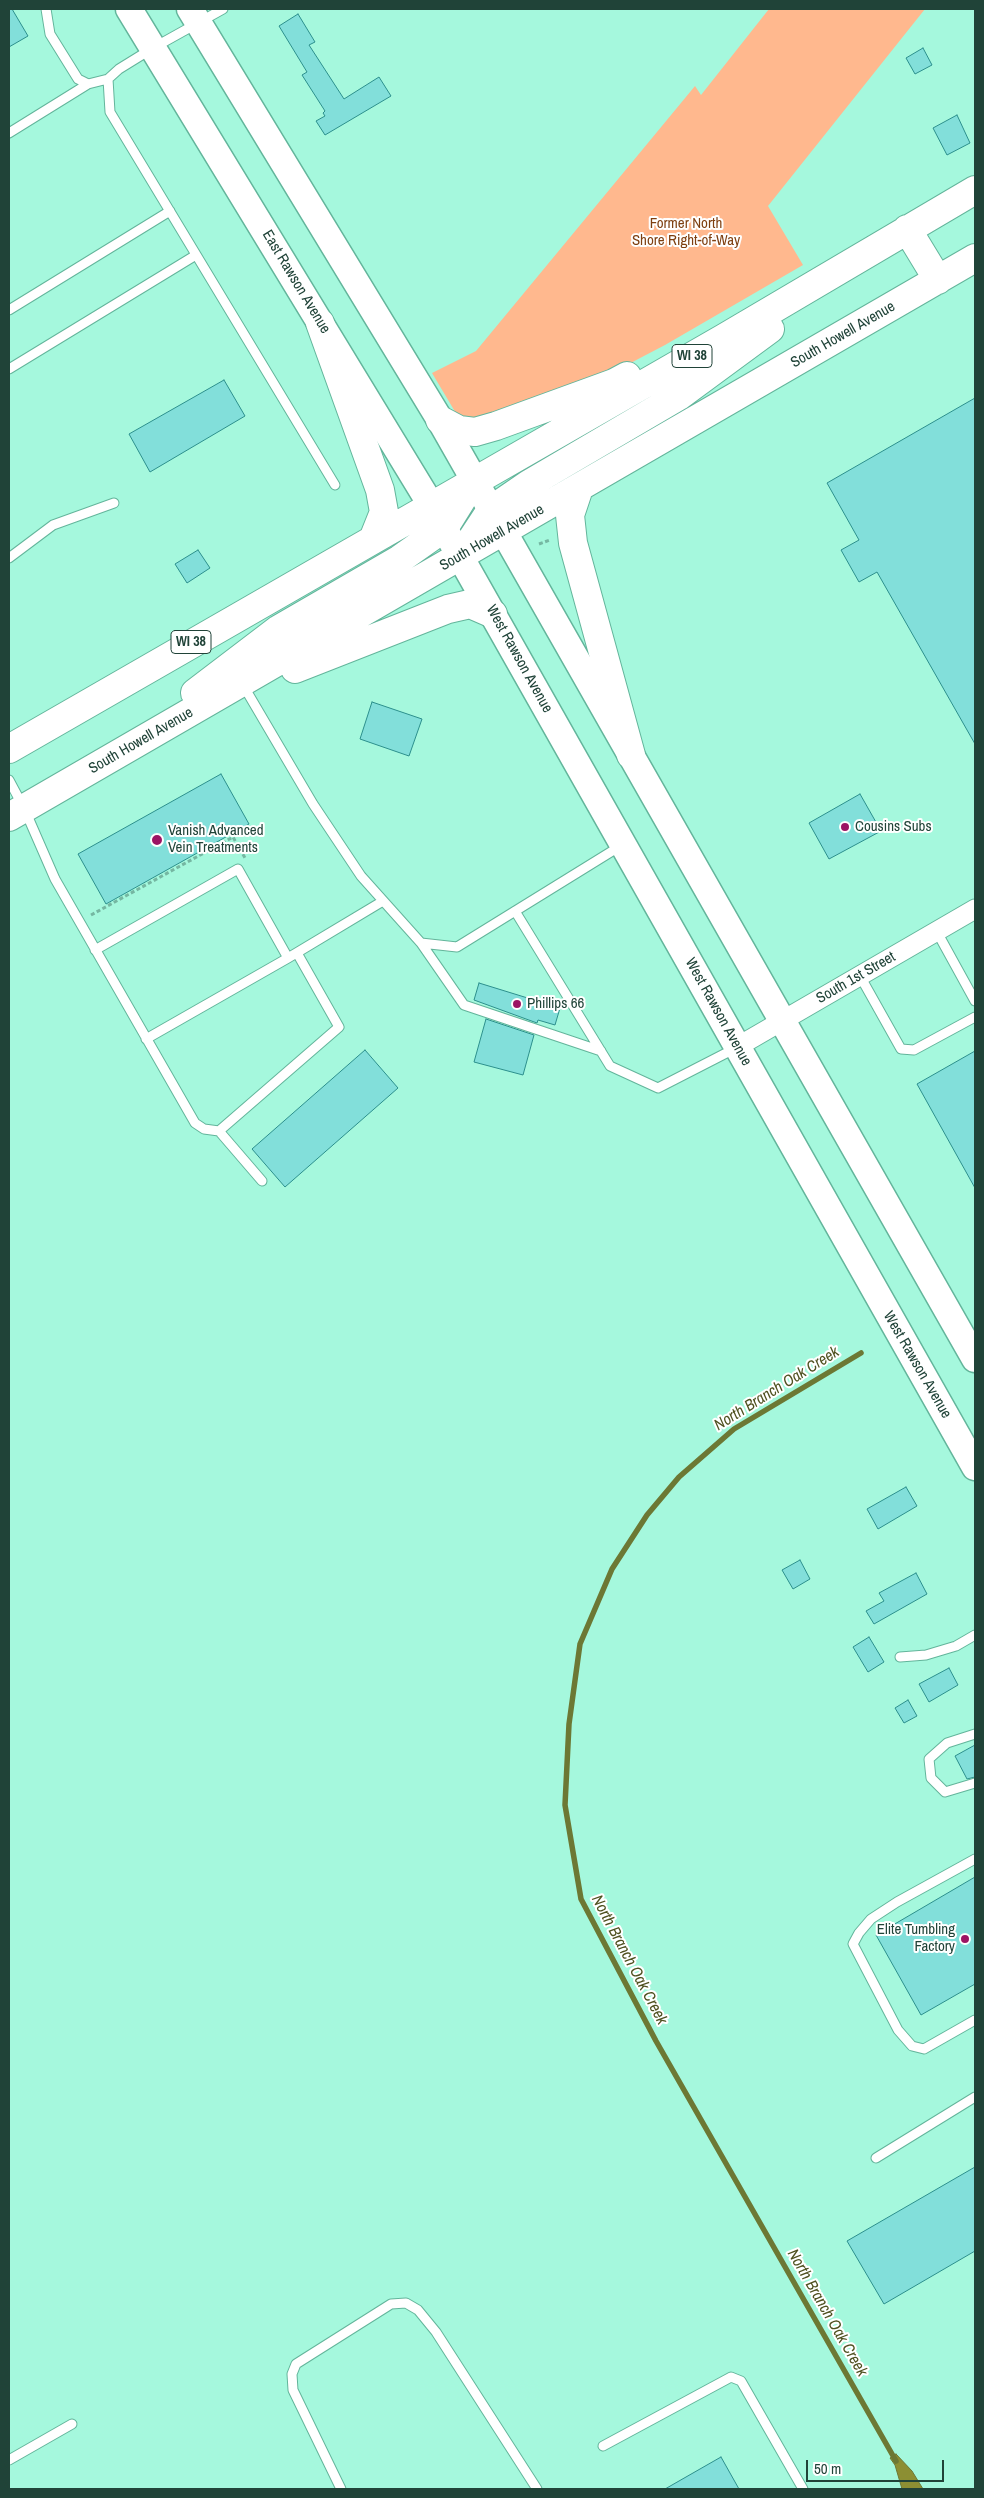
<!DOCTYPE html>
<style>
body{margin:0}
#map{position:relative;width:984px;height:2498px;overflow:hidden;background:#a5f8dd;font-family:"Archivo Narrow",sans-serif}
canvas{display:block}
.frame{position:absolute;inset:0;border:10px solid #204338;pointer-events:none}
.scale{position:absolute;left:806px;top:2460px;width:138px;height:22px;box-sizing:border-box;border:2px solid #204338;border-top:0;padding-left:6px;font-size:15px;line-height:18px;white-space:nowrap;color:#204338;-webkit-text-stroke:4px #fff;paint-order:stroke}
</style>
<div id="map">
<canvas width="984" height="2498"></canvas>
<div class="frame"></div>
<div class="scale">50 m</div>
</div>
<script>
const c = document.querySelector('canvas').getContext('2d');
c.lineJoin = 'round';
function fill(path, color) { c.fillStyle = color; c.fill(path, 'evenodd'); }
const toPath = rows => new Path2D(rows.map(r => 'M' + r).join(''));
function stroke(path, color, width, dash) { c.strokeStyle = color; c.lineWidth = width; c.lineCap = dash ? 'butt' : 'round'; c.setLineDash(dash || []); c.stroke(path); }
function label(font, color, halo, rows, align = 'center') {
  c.font = font + ' "Archivo Narrow",sans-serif'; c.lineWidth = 4; c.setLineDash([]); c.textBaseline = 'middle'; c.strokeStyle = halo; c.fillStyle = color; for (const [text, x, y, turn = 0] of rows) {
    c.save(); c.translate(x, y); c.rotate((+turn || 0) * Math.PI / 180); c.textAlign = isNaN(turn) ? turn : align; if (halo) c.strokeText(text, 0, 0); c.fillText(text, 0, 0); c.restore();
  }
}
fill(toPath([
 [769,9,925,9,768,206,803,265,665,345,621,368,486,423,457,415,432,373,476,351,695,86,701,95]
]), '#ffb88e');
const water = toPath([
 [896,2454,912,2471,923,2489,902,2489,895,2465,890,2458,896,2454]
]);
fill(water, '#8c8f33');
stroke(water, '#6c7834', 1);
stroke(toPath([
 [861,1353,734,1429,679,1477,647,1515,612,1569,580,1644,569,1724,565,1805,581,1899,656,2041,896,2461]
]), '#6c7834', 5.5);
const building = toPath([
 [9,9,12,9,28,36,9,47,9,9],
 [298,14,315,42,309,45,344,99,379,77,391,96,325,135,316,121,325,116,323,113,325,111,302,75,307,72,279,26,298,14],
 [923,48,932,65,915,74,906,58,923,48],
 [957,115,970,143,947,155,933,128,957,115],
 [224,380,245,416,150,472,129,434,224,380],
 [975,398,975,744,877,572,859,582,841,550,859,540,827,483,975,398],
 [198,550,210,568,187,583,175,564,198,550],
 [372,702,422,719,409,756,360,739,372,702],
 [221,774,249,824,106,904,78,854,221,774],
 [860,794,881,831,829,859,809,823,860,794],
 [479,983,560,1008,555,1025,538,1020,537,1023,474,1000,479,983],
 [486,1019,534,1035,523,1075,474,1062,486,1019],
 [365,1050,398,1088,285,1187,252,1149,365,1050],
 [975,1051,975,1188,917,1084,975,1051],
 [906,1487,917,1506,878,1529,867,1509,906,1487],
 [800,1560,810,1579,793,1589,782,1570,800,1560],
 [916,1573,927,1594,874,1624,866,1611,884,1601,879,1593,916,1573],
 [869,1637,884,1662,868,1672,853,1647,869,1637],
 [949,1668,958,1685,929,1702,919,1684,949,1668],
 [908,1700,917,1716,904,1723,895,1708,908,1700],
 [975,1745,975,1777,967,1779,955,1756,975,1745],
 [975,1877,975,1984,921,2015,876,1935,975,1877],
 [975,2167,975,2251,884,2304,847,2241,975,2167],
 [721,2457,739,2489,665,2489,721,2457]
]);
fill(building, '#82dfda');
stroke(building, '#2c8f8c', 1);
const lane = toPath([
 [46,9,50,34,78,79,88,84,108,79],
 [223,9,153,48,119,69,108,79,110,112,335,485],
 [9,133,88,84],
 [9,310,170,211],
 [9,369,196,255],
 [9,558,53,525,114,503],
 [243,685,313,804,361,876,421,943,457,947,622,845],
 [9,780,24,808,55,879,195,1123,204,1129,219,1131,339,1027,297,953],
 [515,911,610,1066,658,1088,736,1048],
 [937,932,975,1001],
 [421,943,464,1005,601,1051],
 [95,950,238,869,288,958],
 [860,976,901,1049,914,1050,975,1017],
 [146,1039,288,958,383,901],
 [219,1131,262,1181],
 [900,1657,926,1655,956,1646,975,1635],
 [975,1734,947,1743,929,1759,931,1778,945,1792,975,1783],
 [975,1859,897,1902,871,1919,859,1933,853,1944,898,2030,912,2046,924,2049,975,2020],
 [876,2158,975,2097],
 [603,2446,731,2377,741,2381,803,2489],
 [9,2460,72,2424],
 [341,2489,293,2390,292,2374,296,2364,391,2304,406,2303,418,2310,436,2332,537,2489]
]);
const street = toPath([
 [737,1047,975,909]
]);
const secondary = toPath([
 [129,9,431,505,975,1467],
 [190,9,440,420,975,1359]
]);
const primary = toPath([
 [907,229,938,280],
 [320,323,380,490,384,512,374,537],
 [440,420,459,430,475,432,496,426,614,383,627,376],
 [579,488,570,515,573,543,631,755],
 [464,551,491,510,529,484,679,396,770,329],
 [295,669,448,609,470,604,493,614],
 [195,693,279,629,400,559,444,528,472,483],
 [9,749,724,338,975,190],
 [9,817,975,258]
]);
stroke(lane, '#63b59b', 11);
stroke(street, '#63b59b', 21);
stroke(secondary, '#63b59b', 29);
stroke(primary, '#63b59b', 30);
stroke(toPath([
 [539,544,550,540],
 [91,915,233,837,245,858]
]), '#75b7a2', 3, [4, 2.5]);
stroke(lane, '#fff', 9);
stroke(street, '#fff', 19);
stroke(secondary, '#fff', 26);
stroke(primary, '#fff', 28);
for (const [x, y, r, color] of [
 [845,827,5,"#9c1464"],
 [157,840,6,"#9c1464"],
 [517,1004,5,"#9c1464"],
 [965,1939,5,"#9c1464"]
]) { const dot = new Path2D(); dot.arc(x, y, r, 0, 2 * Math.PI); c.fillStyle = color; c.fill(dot); stroke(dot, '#fff', 2); }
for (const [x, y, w] of [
 [692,356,40],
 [191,642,40]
]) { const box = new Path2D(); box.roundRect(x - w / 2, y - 11.5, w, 23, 4); c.fillStyle = '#fff'; c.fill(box); stroke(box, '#204338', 1); }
label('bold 14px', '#204338', null, [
 ["WI 38",692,356],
 ["WI 38",191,642]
]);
label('15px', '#7e3f10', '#fff', [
 ["Former North",686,224],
 ["Shore Right-of-Way",686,241]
]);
label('15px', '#204338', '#fff', [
 ["East Rawson Avenue",296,282,59],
 ["South Howell Avenue",843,335,-30],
 ["South Howell Avenue",492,538,-30],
 ["West Rawson Avenue",519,659,61],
 ["South Howell Avenue",141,741,-30],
 ["South 1st Street",856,978,-30],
 ["West Rawson Avenue",718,1012,61],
 ["West Rawson Avenue",917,1365,60]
]);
label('15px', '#204338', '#fff', [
 ["Cousins Subs",855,827],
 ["Vanish Advanced",168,831],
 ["Vein Treatments",168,848],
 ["Phillips 66",527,1004],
 ["Elite Tumbling",955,1930,"right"],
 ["Factory",955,1947,"right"]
], 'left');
label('italic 16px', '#4f5120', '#fff', [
 ["North Branch Oak Creek",777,1389,-32],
 ["North Branch Oak Creek",629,1960,62],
 ["North Branch Oak Creek",827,2313,60]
]);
</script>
